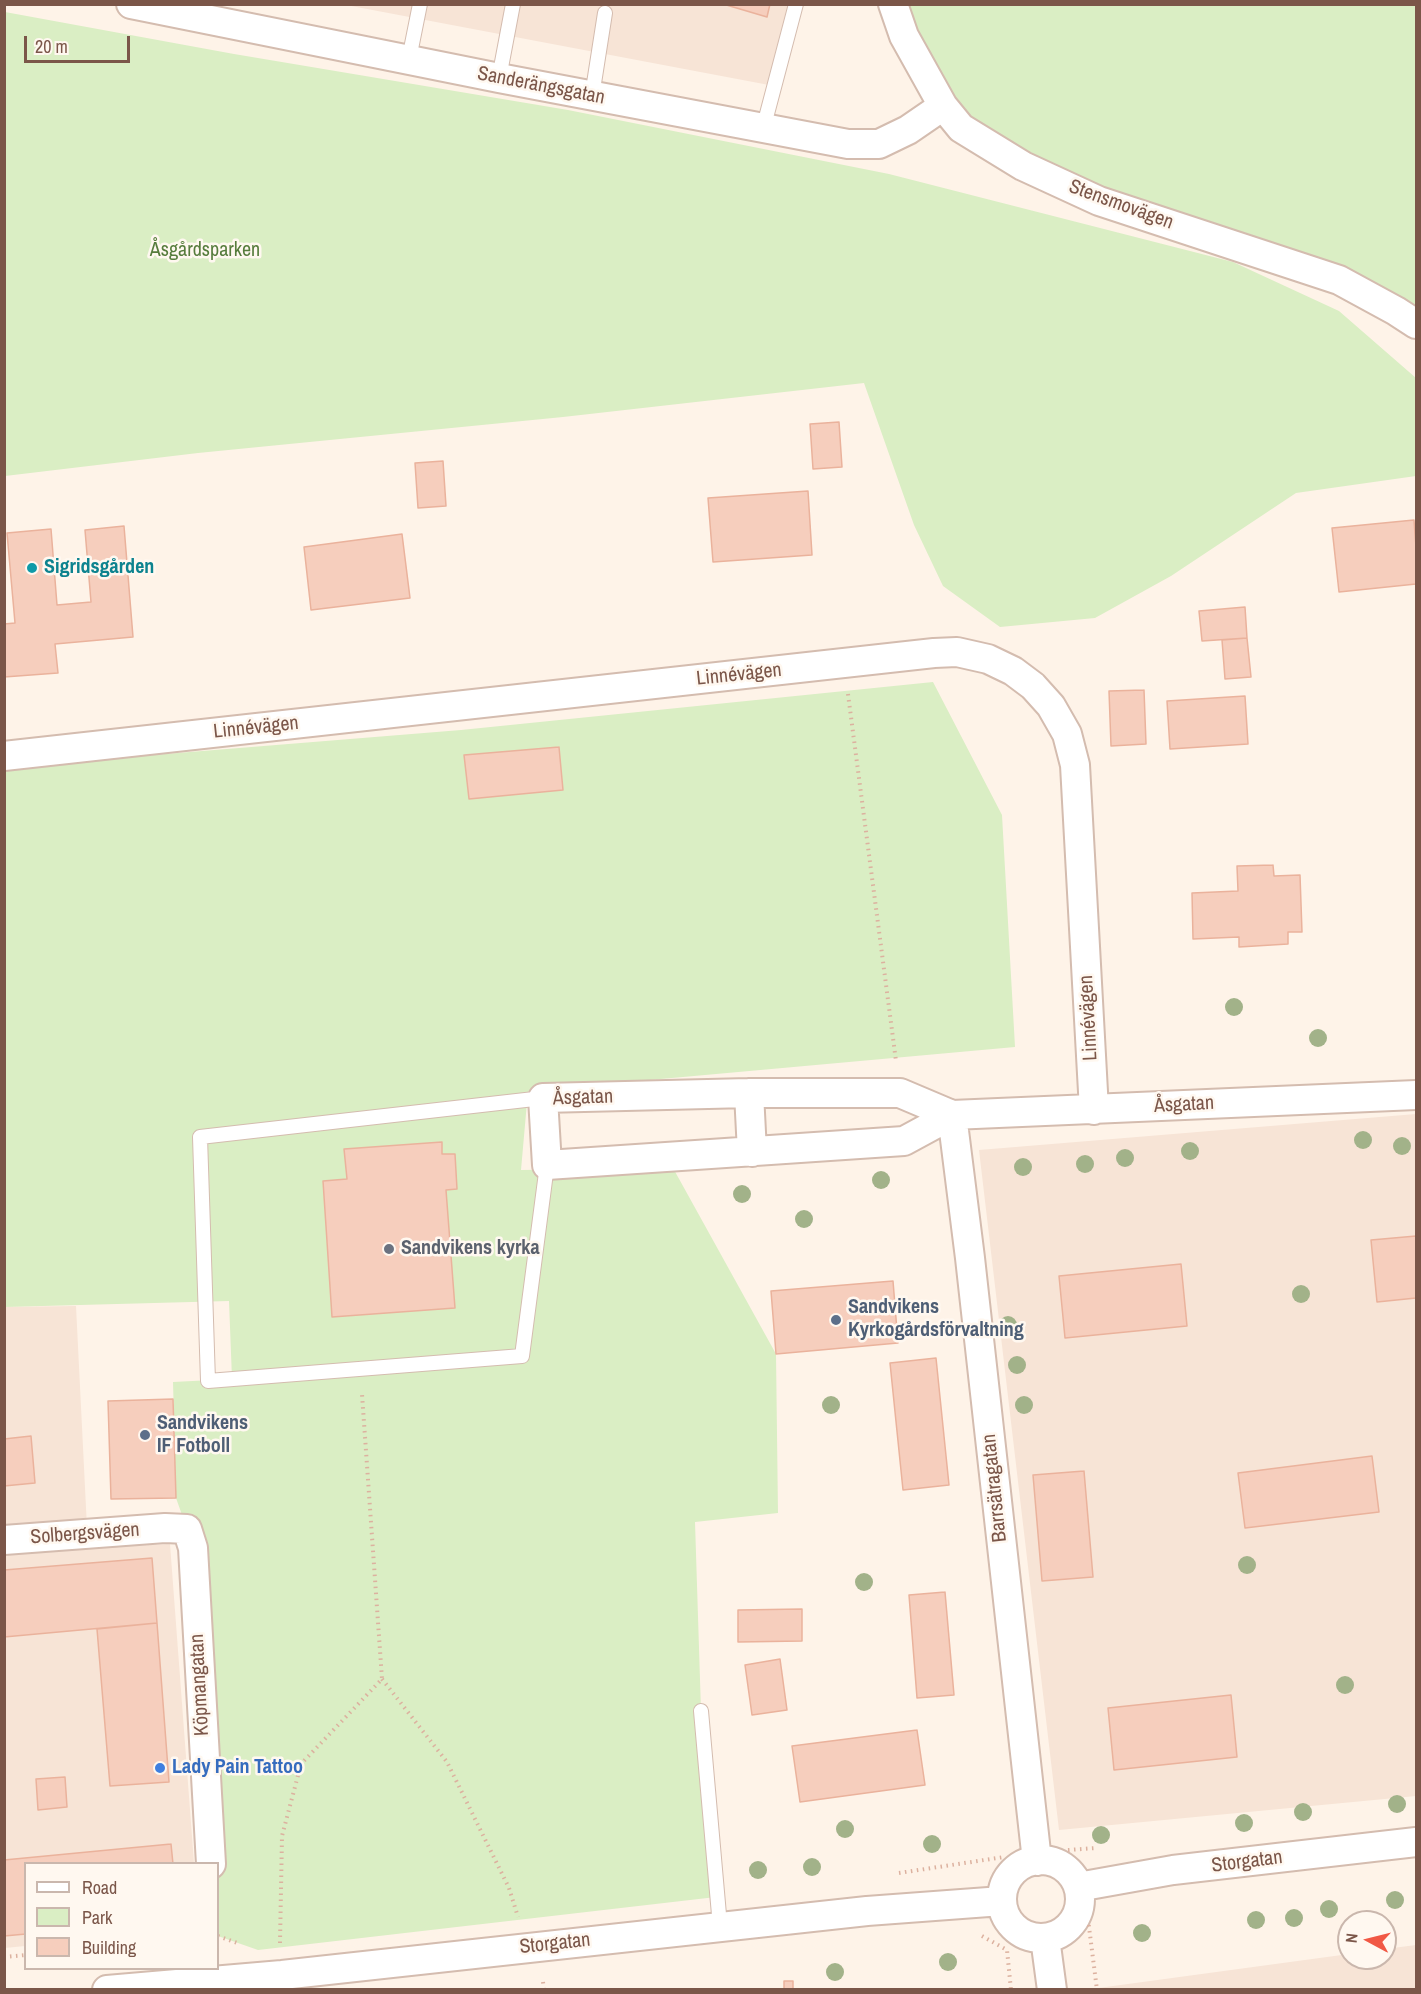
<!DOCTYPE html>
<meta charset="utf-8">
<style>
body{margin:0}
#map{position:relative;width:1421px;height:1994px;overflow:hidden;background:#fef3e8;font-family:"Archivo Narrow",sans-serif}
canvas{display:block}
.frame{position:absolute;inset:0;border:6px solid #7b5649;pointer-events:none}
.legend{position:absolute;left:24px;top:1862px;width:195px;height:108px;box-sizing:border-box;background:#fff8f0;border:2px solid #cab7ad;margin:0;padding:8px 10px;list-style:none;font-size:18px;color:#7b5649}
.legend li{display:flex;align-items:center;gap:12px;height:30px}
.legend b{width:30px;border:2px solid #cab7ad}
.north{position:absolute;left:1337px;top:1910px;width:60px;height:60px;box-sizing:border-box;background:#fff8f0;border:2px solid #cab7ad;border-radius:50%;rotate:277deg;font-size:16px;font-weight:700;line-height:24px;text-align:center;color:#7b5649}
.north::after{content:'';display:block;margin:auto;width:21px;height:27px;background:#f15844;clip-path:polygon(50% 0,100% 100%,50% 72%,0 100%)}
.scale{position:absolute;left:24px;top:36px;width:106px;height:27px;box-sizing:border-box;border:3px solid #7b5649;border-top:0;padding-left:8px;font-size:18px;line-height:21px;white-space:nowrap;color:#7b5649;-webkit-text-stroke:4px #fff8f0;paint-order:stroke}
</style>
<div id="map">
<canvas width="1421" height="1994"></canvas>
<div class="frame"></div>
<ul class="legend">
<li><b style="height:8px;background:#fff"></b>Road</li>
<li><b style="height:16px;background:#daeec4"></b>Park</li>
<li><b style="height:16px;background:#f6cebd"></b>Building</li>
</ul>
<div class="north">N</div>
<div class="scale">20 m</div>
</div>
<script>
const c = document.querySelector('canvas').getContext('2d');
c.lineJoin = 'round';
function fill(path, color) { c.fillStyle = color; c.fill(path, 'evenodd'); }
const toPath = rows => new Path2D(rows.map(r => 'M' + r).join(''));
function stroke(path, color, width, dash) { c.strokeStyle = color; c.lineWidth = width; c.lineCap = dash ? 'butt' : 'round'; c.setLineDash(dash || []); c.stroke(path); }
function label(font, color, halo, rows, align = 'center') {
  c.font = font + ' "Archivo Narrow",sans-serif'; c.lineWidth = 5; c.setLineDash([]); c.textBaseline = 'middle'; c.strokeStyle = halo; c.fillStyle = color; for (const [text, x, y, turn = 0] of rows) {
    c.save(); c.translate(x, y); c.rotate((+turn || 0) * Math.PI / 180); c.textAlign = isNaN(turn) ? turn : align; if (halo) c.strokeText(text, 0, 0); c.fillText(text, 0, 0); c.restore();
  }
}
fill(toPath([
 [346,5,789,5,769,85],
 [1416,1114,1416,1796,1059,1830,979,1150],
 [76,1306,88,1548,170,1544,194,1863,26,1864,25,1946,5,1948,4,1307],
 [1416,1945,1416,1989,1091,1989,1349,1954,1349,1958,1385,1958,1385,1949]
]), '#f7e4d6');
fill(toPath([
 [893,5,1416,5,1416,324,1242,247,961,128],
 [5,12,234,54,568,110,889,174,1233,262,1339,311,1416,378,1416,476,1296,493,1171,576,1095,618,1000,627,943,586,914,525,864,383,563,417,198,453,5,476],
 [933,682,1002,815,1015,1047,528,1091,521,1170,673,1168,776,1354,778,1513,695,1522,701,1711,716,1897,258,1950,218,1936,218,1864,187,1529,176,1498,173,1382,232,1379,229,1301,5,1307,5,767,461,730]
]), '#daeec4');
const building = toPath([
 [723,4,770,4,767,17,723,4],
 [839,422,842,467,813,469,810,424,839,422],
 [443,461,446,506,418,508,415,463,443,461],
 [808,491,812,555,713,562,708,498,808,491],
 [1414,520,1416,547,1416,584,1339,592,1332,528,1414,520],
 [124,526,133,637,55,644,58,673,4,677,4,624,15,623,7,533,51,529,57,605,91,602,85,530,124,526],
 [402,534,410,598,311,610,304,547,402,534],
 [1245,607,1247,638,1202,641,1199,611,1245,607],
 [1247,638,1251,677,1225,679,1222,640,1247,638],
 [1144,690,1146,744,1111,746,1109,691,1144,690],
 [1245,696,1248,744,1170,749,1167,701,1245,696],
 [559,747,563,790,469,799,464,755,559,747],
 [1273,865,1274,876,1300,875,1302,932,1288,932,1288,944,1239,947,1239,937,1193,939,1192,893,1238,891,1237,866,1273,865],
 [442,1142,442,1154,455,1154,457,1189,446,1190,455,1308,332,1317,323,1181,347,1179,344,1149,442,1142],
 [1416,1236,1416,1298,1377,1302,1371,1240,1416,1236],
 [1181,1264,1187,1326,1065,1338,1059,1276,1181,1264],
 [893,1281,898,1343,776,1354,771,1291,893,1281],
 [936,1358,949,1485,903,1490,890,1363,936,1358],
 [173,1399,176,1498,111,1499,108,1401,173,1399],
 [31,1436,35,1483,4,1486,4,1439,31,1436],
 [1372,1456,1379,1512,1245,1528,1238,1473,1372,1456],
 [1084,1471,1093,1577,1042,1581,1033,1475,1084,1471],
 [152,1558,157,1623,4,1637,4,1570,152,1558],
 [945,1592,954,1695,917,1698,909,1595,945,1592],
 [802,1609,802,1641,738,1642,738,1610,802,1609],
 [157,1623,169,1782,110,1786,97,1629,157,1623],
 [780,1659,787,1710,752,1715,745,1665,780,1659],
 [1231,1695,1237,1757,1114,1770,1108,1708,1231,1695],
 [917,1730,925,1785,800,1802,792,1746,917,1730],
 [65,1777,67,1807,38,1810,36,1779,65,1777],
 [171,1844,173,1864,26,1864,26,1934,4,1936,4,1860,171,1844],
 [784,1981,793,1981,793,1990,784,1990,784,1981]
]);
fill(building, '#f6cebd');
stroke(building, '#eab29c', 1.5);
const service = toPath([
 [409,59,420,4],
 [499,78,513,4],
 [592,96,605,13],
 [763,129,796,4],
 [543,1098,200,1137,208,1381,522,1356,547,1165],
 [701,1711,720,1926]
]);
const minor = toPath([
 [131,4,499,78,848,144,879,144,908,130,943,106],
 [893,4,904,36,943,106,961,128,1023,166,1099,201,1339,280,1396,311,1416,324],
 [4,756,934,653,957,652,988,659,1013,671,1033,686,1051,706,1067,734,1075,765,1094,1110],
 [749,1093,752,1152],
 [952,1115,904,1141,547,1165,543,1098,749,1093,900,1093,952,1115,1416,1095],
 [952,1115,970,1258,1037,1861],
 [4,1540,165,1528,187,1529,193,1548,211,1864],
 '1002 1899a39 39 0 1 1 78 0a39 39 0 1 1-78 0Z',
 [1078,1887,1173,1870,1416,1842],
 [1045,1938,1052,1990],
 [107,1990,282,1975,867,1911,1002,1901]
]);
stroke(service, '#d4bcaf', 16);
stroke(minor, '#d4bcaf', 32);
stroke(toPath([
 [848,694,896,1061],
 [382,1679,447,1762,509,1888,518,1917],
 [1068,1850,1096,1848],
 [899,1873,1004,1857],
 [1088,1919,1097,1990],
 [218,1936,240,1944],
 [982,1936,1007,1950,1011,1990],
 [280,1943,282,1836,301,1764,382,1679,362,1394],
 [4,1957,26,1955],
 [543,1982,544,1990]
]), '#dcb19f', 4, [1.5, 4.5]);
stroke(service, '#fff', 14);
stroke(minor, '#fff', 28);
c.fillStyle = '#a2b289';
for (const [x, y] of [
 [1234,1007],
 [1318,1038],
 [1363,1140],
 [1402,1146],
 [1190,1151],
 [1125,1158],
 [1085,1164],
 [1023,1167],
 [881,1180],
 [742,1194],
 [804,1219],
 [1301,1294],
 [1008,1325],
 [1017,1365],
 [831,1405],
 [1024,1405],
 [1247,1565],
 [864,1582],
 [1345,1685],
 [1397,1804],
 [1303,1812],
 [1244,1823],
 [845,1829],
 [1101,1835],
 [932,1844],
 [812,1867],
 [758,1870],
 [1395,1900],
 [1329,1909],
 [1294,1918],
 [1256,1920],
 [1142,1933],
 [948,1962],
 [835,1972]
]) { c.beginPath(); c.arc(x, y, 9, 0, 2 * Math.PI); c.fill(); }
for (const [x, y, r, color] of [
 [32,568,6,"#0f9aa8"],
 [389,1249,6,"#6b7280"],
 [836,1320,6,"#5c6f8a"],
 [145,1435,6,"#5c6f8a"],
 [160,1768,6,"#3f7fe0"]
]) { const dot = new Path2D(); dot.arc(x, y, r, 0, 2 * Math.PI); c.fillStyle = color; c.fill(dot); stroke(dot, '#fff8f0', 2); }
label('20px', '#7b5649', '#fff8f0', [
 ["Sanderängsgatan",541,86,11],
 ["Stensmovägen",1121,205,20],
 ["Linnévägen",739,675,-6],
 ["Linnévägen",256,728,-6],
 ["Linnévägen",1089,1018,-93],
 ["Åsgatan",583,1098,-2],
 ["Åsgatan",1184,1105,-3],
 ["Barrsätragatan",995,1488,-96],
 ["Solbergsvägen",85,1534,-4],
 ["Köpmangatan",200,1685,-93],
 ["Storgatan",1247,1862,-7],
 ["Storgatan",555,1944,-6]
]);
label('20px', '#567c3c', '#fff8f0', [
 ["Åsgårdsparken",205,251]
]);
label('bold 20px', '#0d838f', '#fff8f0', [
 ["Sigridsgården",44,568]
], 'left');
label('bold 20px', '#5b616d', '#fff8f0', [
 ["Sandvikens kyrka",401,1249]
], 'left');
label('bold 20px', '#4e5e75', '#fff8f0', [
 ["Sandvikens",848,1308],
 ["Kyrkogårdsförvaltning",848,1331],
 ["Sandvikens",157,1424],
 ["IF Fotboll",157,1447]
], 'left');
label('bold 20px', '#366cbe', '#fff8f0', [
 ["Lady Pain Tattoo",172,1768]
], 'left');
</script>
